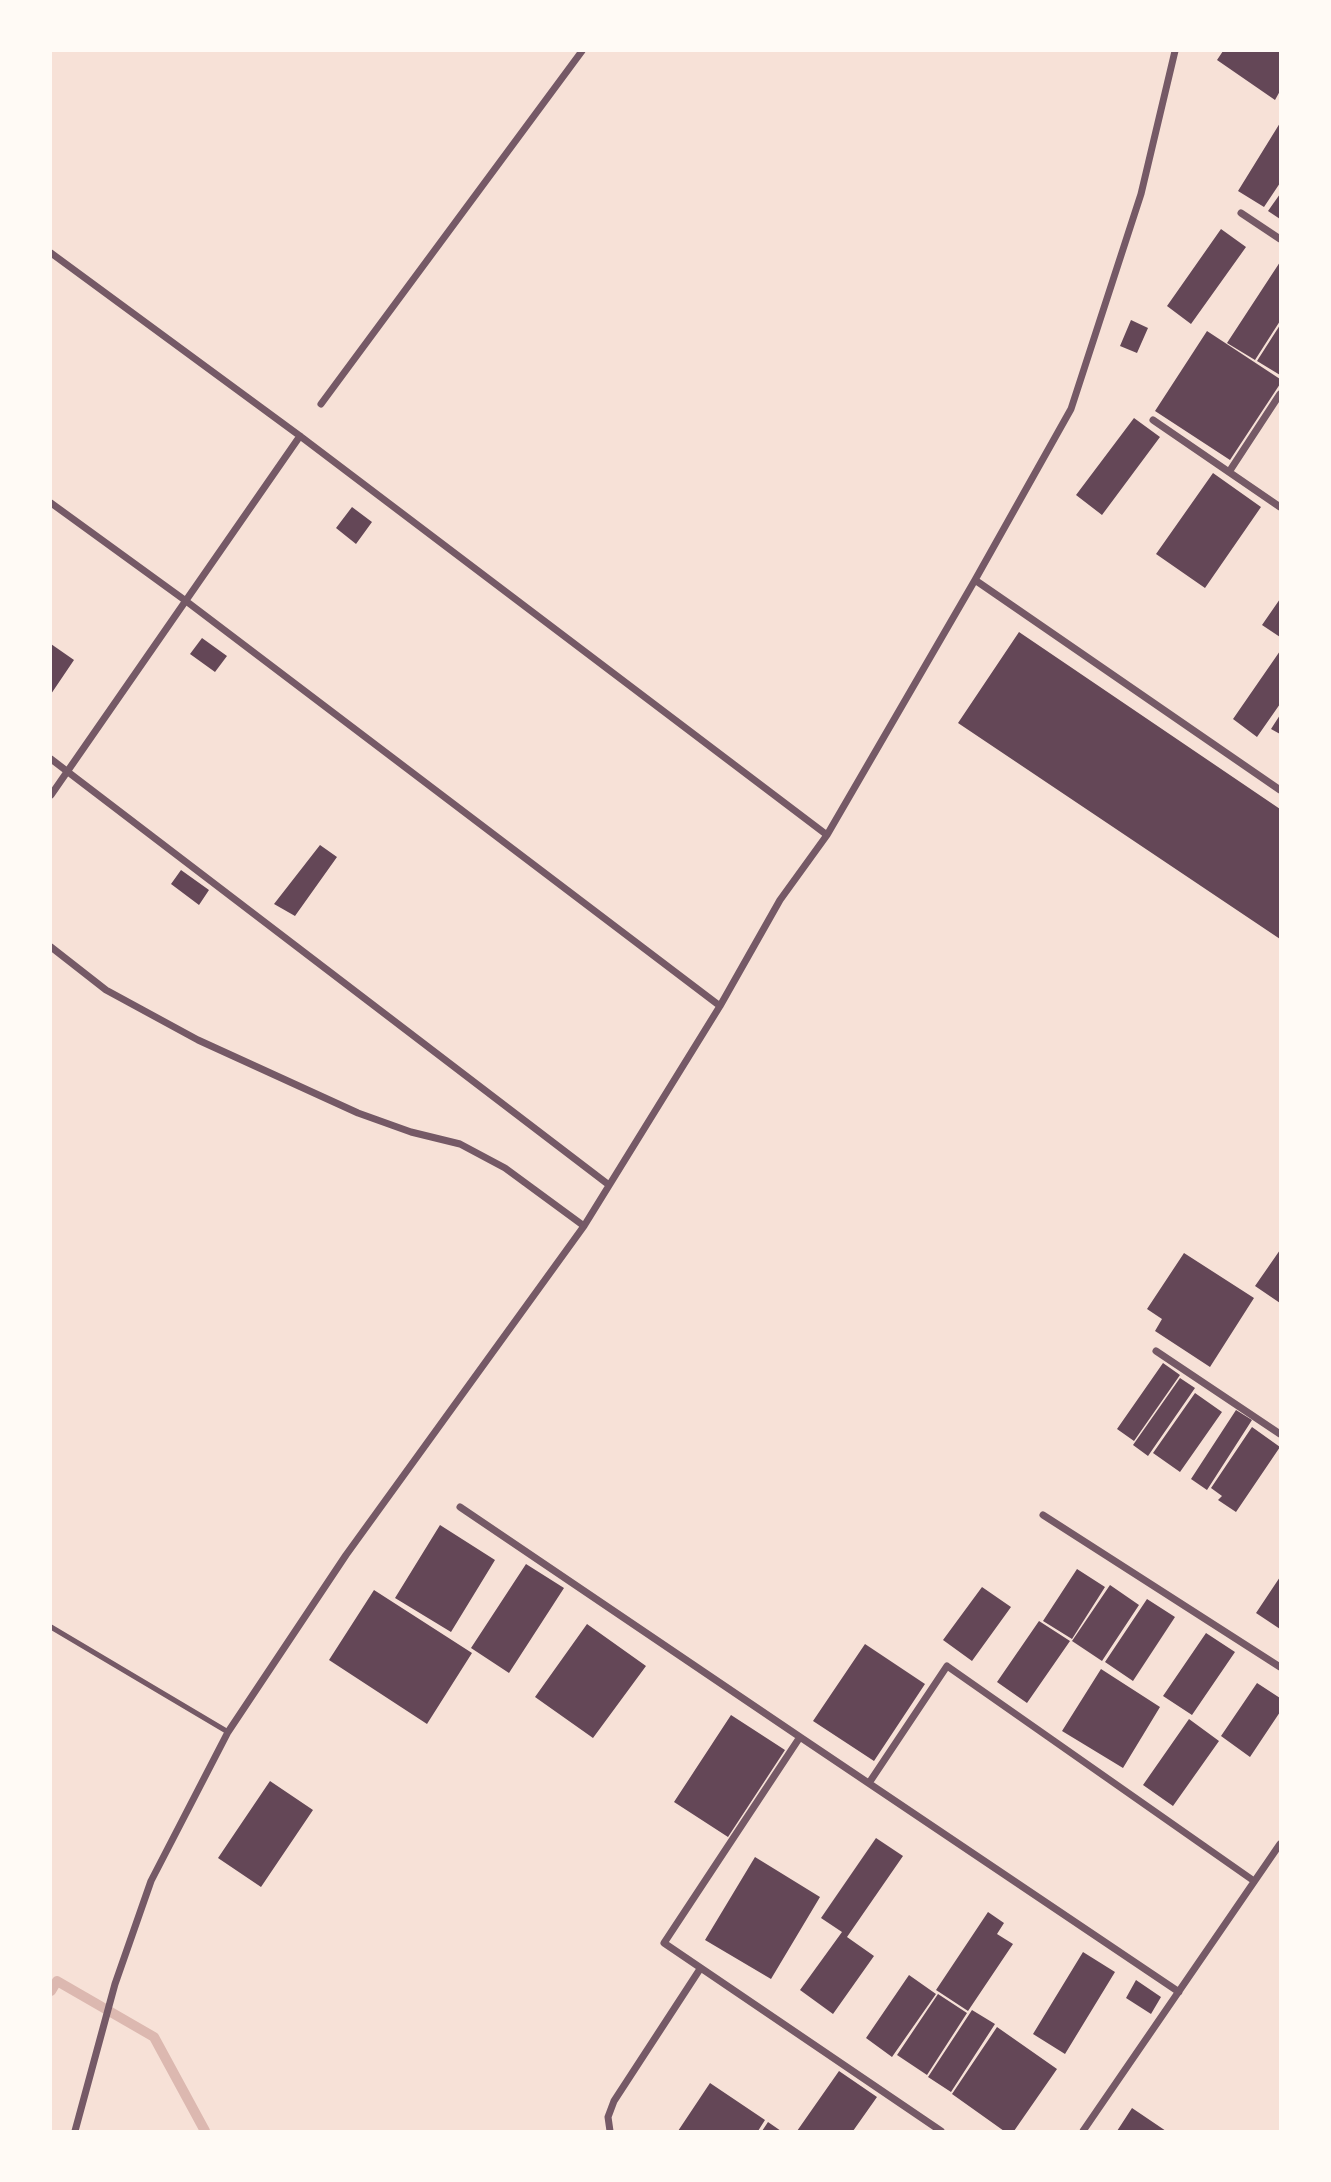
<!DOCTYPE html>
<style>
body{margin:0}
#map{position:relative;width:1331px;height:2182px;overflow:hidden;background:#f7e1d7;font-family:"IBM Plex Serif",serif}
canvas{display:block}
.frame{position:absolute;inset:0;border:52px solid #fffaf5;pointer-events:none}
</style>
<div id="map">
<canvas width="1331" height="2182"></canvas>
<div class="frame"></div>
</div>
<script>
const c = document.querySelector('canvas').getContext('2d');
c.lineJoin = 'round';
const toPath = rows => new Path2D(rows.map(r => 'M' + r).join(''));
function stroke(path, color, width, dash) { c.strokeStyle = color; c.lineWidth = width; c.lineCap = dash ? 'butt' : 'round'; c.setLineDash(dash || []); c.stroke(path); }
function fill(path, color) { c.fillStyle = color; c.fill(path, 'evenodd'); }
stroke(toPath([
 [51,1991,57,1981,154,2037,205,2131]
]), '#dcb8b0', 10);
fill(toPath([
 [1223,51,1280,51,1280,91,1275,100,1217,60],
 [1280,123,1280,183,1264,207,1238,191],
 [1280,194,1280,219,1268,211],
 [1221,229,1246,247,1191,324,1167,306],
 [1280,262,1280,321,1255,360,1227,343],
 [1131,320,1148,328,1137,353,1120,346],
 [1280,325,1280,375,1257,361],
 [1207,331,1280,379,1280,384,1230,460,1155,411],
 [1134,418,1160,437,1102,515,1076,495],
 [1213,473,1261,507,1205,588,1156,554],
 [352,507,372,522,356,544,336,528],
 [1280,599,1280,637,1262,625],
 [1019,632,1280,809,1280,939,958,723],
 [202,638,227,656,215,672,190,654],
 [51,644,74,660,51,694],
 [1280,651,1280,704,1257,737,1233,719],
 [1280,715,1280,734,1271,729],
 [320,845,337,857,295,916,274,904],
 [181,870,209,890,199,905,171,884],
 [1280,1250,1280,1303,1255,1286],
 [1184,1253,1254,1298,1210,1367,1155,1331,1162,1319,1147,1309],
 [1163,1363,1180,1375,1134,1441,1117,1429],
 [1180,1378,1195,1388,1148,1456,1133,1445],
 [1195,1393,1222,1412,1180,1472,1153,1453],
 [1236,1410,1252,1420,1207,1490,1191,1479],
 [1252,1427,1280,1447,1236,1512,1218,1500,1222,1496,1211,1488],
 [440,1525,495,1560,451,1632,395,1598],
 [526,1564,564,1588,509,1673,471,1648],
 [1077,1569,1105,1587,1072,1639,1043,1621],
 [1280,1577,1280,1629,1256,1613],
 [1110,1585,1139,1605,1102,1661,1072,1641],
 [982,1587,1011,1607,972,1661,943,1640],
 [374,1590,472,1653,427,1724,329,1660],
 [1147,1599,1175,1617,1133,1681,1105,1662],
 [1039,1621,1070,1641,1027,1703,997,1682],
 [587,1624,646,1666,593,1738,535,1697],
 [1206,1633,1235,1652,1192,1715,1163,1696],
 [865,1644,925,1684,874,1761,813,1721],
 [1101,1669,1160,1707,1123,1768,1062,1731],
 [1257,1683,1280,1698,1280,1712,1250,1757,1221,1736],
 [731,1715,785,1750,728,1837,674,1802],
 [1189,1719,1219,1741,1173,1806,1143,1785],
 [270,1781,313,1810,261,1887,218,1858],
 [876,1838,903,1856,847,1937,874,1956,833,2014,800,1990,842,1932,821,1918],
 [755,1857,820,1897,771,1979,705,1940],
 [988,1912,1004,1923,997,1934,1013,1944,968,2011,936,1990],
 [1083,1952,1115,1972,1065,2054,1033,2034],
 [909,1975,936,1994,892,2057,866,2038],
 [1136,1980,1161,1997,1151,2014,1126,1998],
 [938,1994,967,2013,927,2075,897,2055],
 [972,2010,995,2024,951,2092,928,2077],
 [997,2027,1057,2069,1014,2131,1004,2131,952,2094],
 [839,2071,877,2097,853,2131,797,2131],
 [710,2083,765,2120,758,2131,678,2131],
 [1132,2108,1166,2131,1117,2131],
 [768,2122,781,2131,762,2131]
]), '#644757');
stroke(toPath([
 [51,1627,228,1732]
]), '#755966', 5);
stroke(toPath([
 [1241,213,1280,239],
 [51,253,300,436,827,835],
 [321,404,582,51],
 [1153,420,1280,507],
 [1229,472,1280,394],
 [51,503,186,601,720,1006],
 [975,580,1280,790],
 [51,759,609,1185],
 [51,795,300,436],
 [51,947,106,990,198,1040,358,1113,411,1132,460,1144,505,1168,584,1226],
 [1156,1351,1280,1434],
 [460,1507,800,1737],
 [1043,1515,1280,1667],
 [869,1783,947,1666,1254,1881],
 [75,2131,115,1984,151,1881,228,1732,346,1555,584,1226,720,1006,780,900,827,835,975,580,1071,409,1141,194,1175,51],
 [610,2131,608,2117,614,2101,700,1969],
 [941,2131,664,1943,800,1737,1179,1992],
 [1083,2131,1280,1844]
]), '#755966', 7);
</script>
